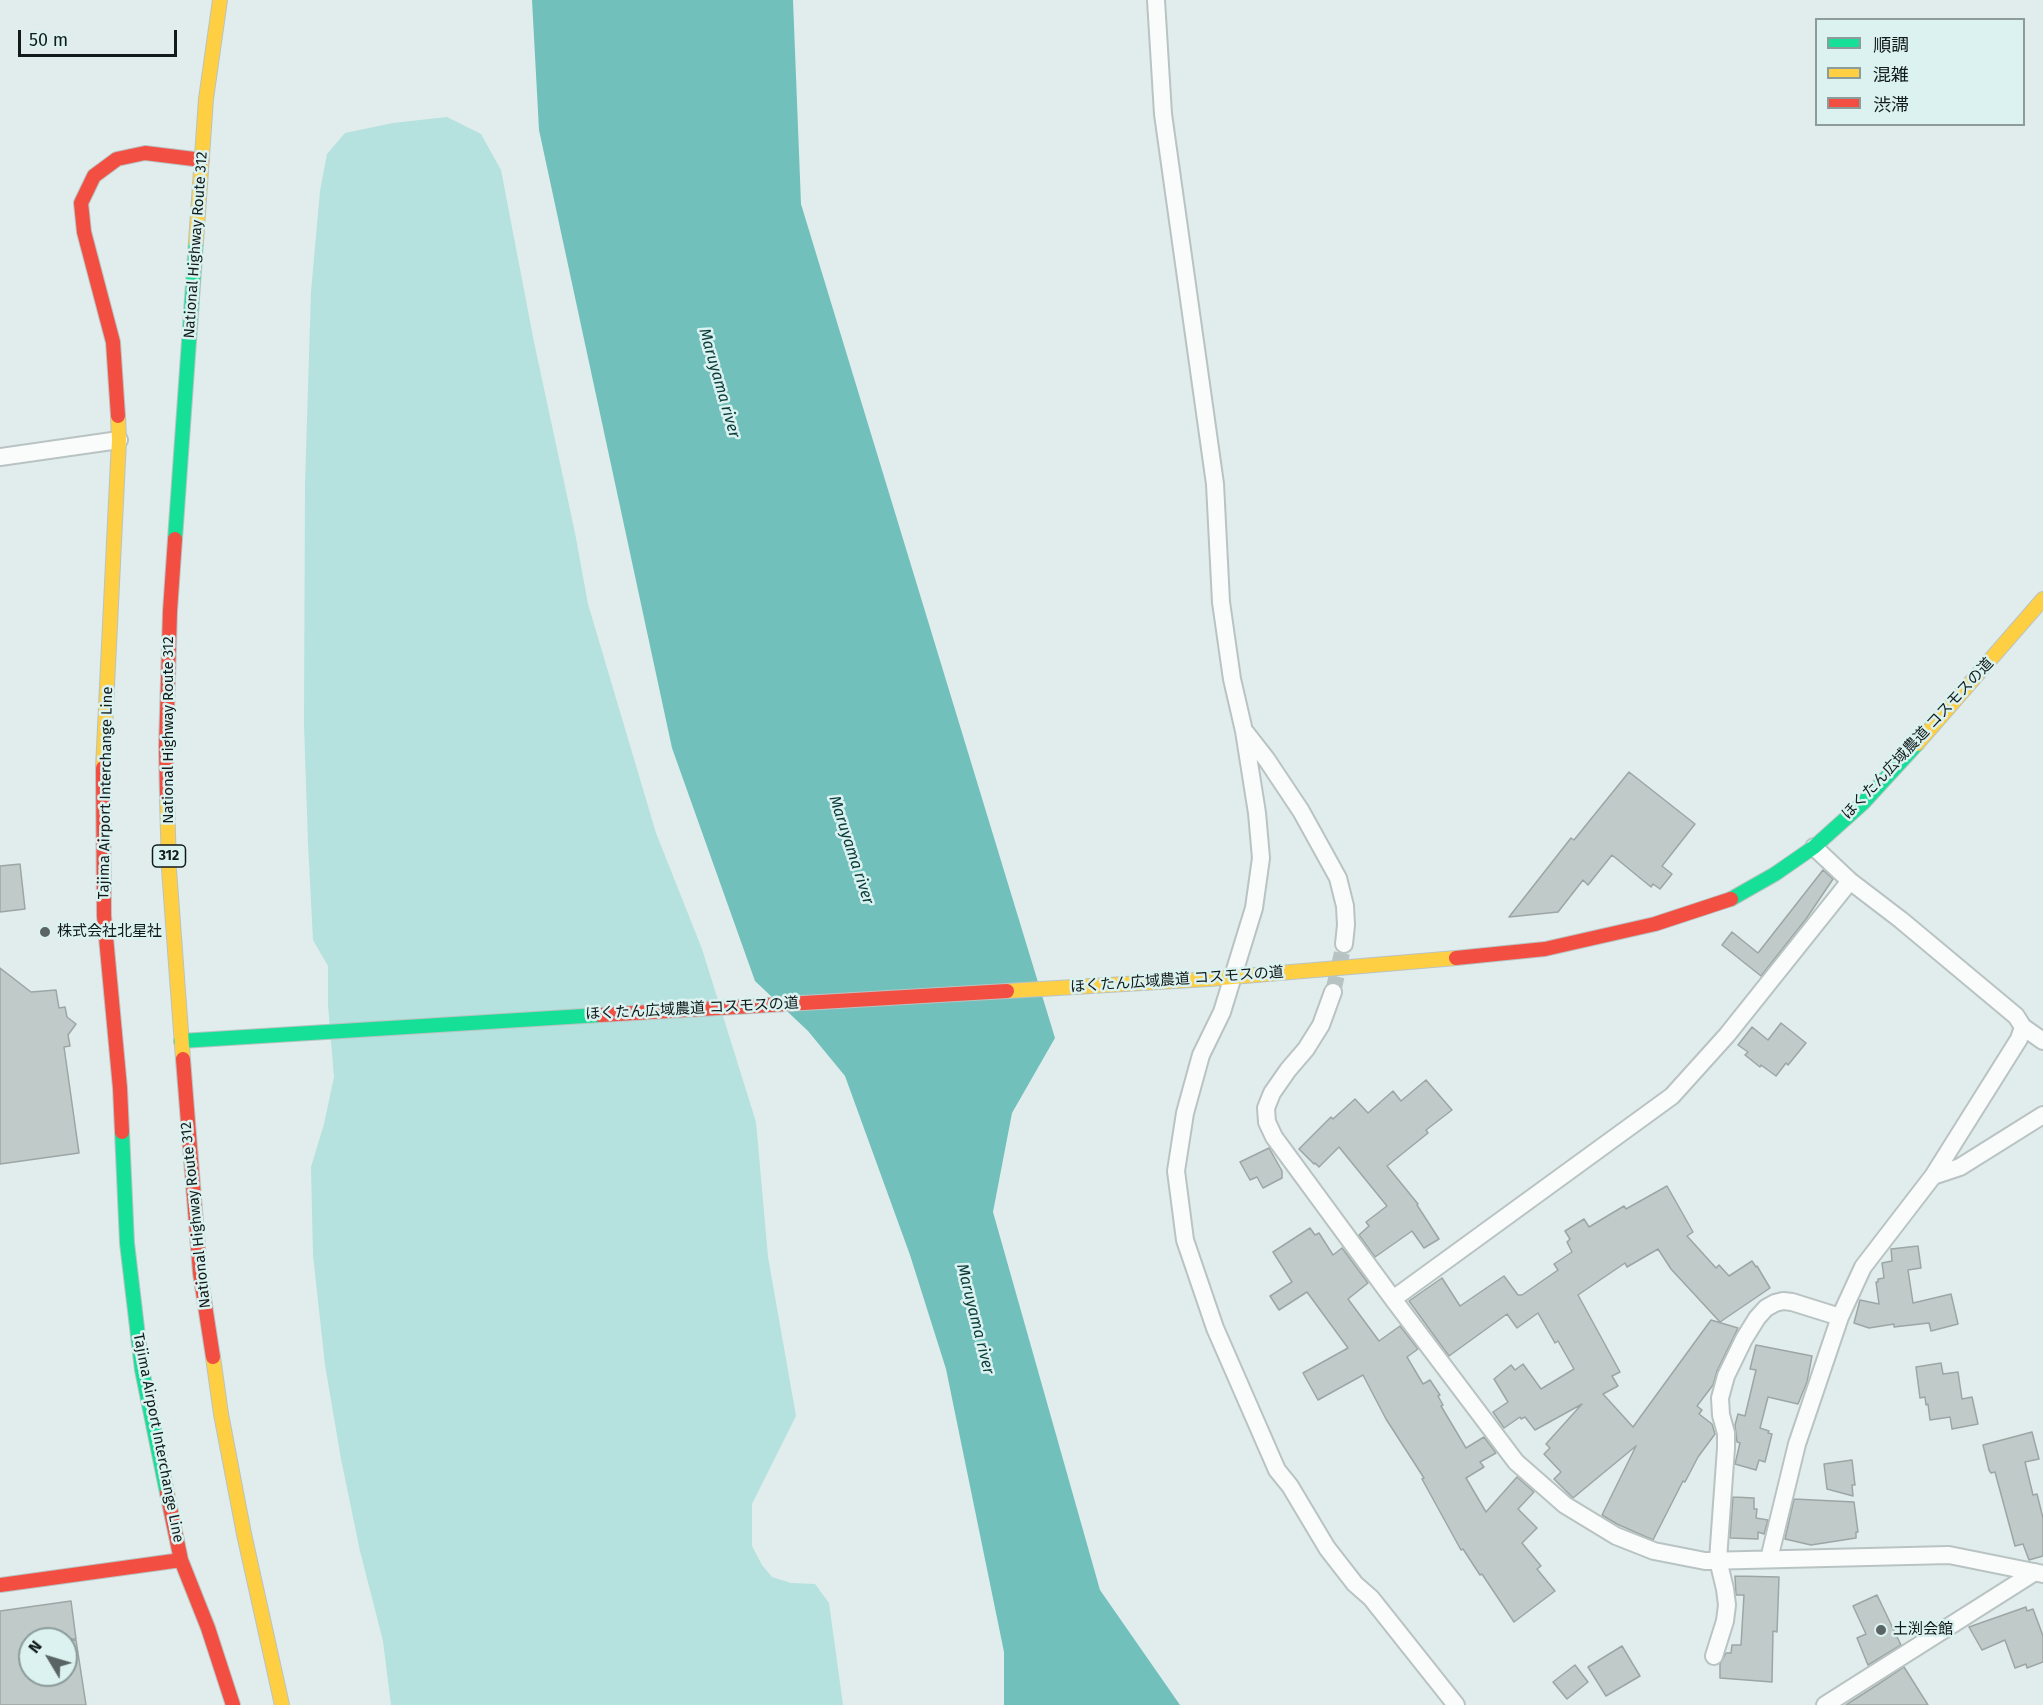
<!DOCTYPE html>
<meta charset="utf-8">
<style>
body{margin:0}
#map{position:relative;width:2043px;height:1705px;overflow:hidden;background:#e0edec;font-family:"Fira Sans","Noto Sans JP",sans-serif}
canvas{display:block}
.legend{position:absolute;left:1815px;top:18px;width:210px;height:108px;box-sizing:border-box;background:#dbf2f0;border:2px solid #8b9c9a;margin:0;padding:8px 10px;list-style:none;font-size:18px;color:#121b1a}
.legend li{display:flex;align-items:center;gap:12px;height:30px}
.legend b{width:30px;border:2px solid #8b9c9a}
.north{position:absolute;left:18px;top:1627px;width:60px;height:60px;box-sizing:border-box;background:#dbf2f0;border:2px solid #8b9c9a;border-radius:50%;rotate:308deg;font-size:16px;font-weight:700;line-height:24px;text-align:center;color:#121b1a}
.north::after{content:'';display:block;margin:auto;width:21px;height:27px;background:#5a6464;clip-path:polygon(50% 0,100% 100%,50% 72%,0 100%)}
.scale{position:absolute;left:18px;top:30px;width:159px;height:27px;box-sizing:border-box;border:3px solid #121b1a;border-top:0;padding-left:8px;font-size:18px;line-height:21px;white-space:nowrap;color:#121b1a;-webkit-text-stroke:4px #dbf2f0;paint-order:stroke}
</style>
<div id="map">
<canvas width="2043" height="1705"></canvas>
<ul class="legend">
<li><b style="height:8px;background:#16e098"></b>順調</li>
<li><b style="height:8px;background:#ffcf43"></b>混雑</li>
<li><b style="height:8px;background:#f24e42"></b>渋滞</li>
</ul>
<div class="north">N</div>
<div class="scale">50 m</div>
</div>
<script>
const c = document.querySelector('canvas').getContext('2d');
c.lineJoin = 'round';
function fill(path, color) { c.fillStyle = color; c.fill(path, 'evenodd'); }
const toPath = rows => new Path2D(rows.map(r => 'M' + r).join(''));
function stroke(path, color, width, dash) { c.strokeStyle = color; c.lineWidth = width; c.lineCap = dash ? 'butt' : 'round'; c.setLineDash(dash || []); c.stroke(path); }
function label(font, color, halo, rows, align = 'center') {
  c.font = font + ' "Fira Sans","Noto Sans JP",sans-serif'; c.lineWidth = 5; c.setLineDash([]); c.textBaseline = 'middle'; c.strokeStyle = halo; c.fillStyle = color; for (const [text, x, y, turn = 0] of rows) {
    c.save(); c.translate(x, y); c.rotate((+turn || 0) * Math.PI / 180); c.textAlign = isNaN(turn) ? turn : align; if (halo) c.strokeText(text, 0, 0); c.fillText(text, 0, 0); c.restore();
  }
}
fill(toPath([
 [447,117,481,134,501,170,534,342,575,533,588,604,656,833,702,949,756,1122,768,1257,796,1416,752,1504,752,1546,762,1565,772,1577,791,1583,815,1584,829,1603,843,1705,391,1705,383,1641,360,1551,341,1459,325,1365,313,1255,311,1167,324,1124,334,1077,328,1005,328,966,313,940,308,843,304,725,305,484,311,292,320,191,327,154,345,133,393,123]
]), '#b5e1de');
fill(toPath([
 [532,0,793,0,801,204,1055,1038,1012,1113,993,1212,1100,1590,1180,1705,1004,1705,1004,1652,946,1369,910,1255,845,1076,808,1031,755,981,672,748,539,130]
]), '#71c0bc');
const building = toPath([
 [1629,772,1695,824,1662,866,1672,874,1660,889,1653,884,1651,887,1612,855,1588,885,1583,880,1558,912,1509,917,1571,838,1574,840,1629,772],
 [20,864,25,909,0,912,0,866,20,864],
 [1823,870,1833,879,1806,919,1761,976,1722,945,1732,932,1758,953,1823,870],
 [0,968,31,992,56,990,59,1008,65,1007,67,1017,76,1024,68,1035,70,1046,64,1047,79,1153,0,1164,0,968],
 [1781,1023,1806,1043,1788,1065,1786,1063,1776,1076,1761,1065,1760,1067,1745,1055,1748,1052,1738,1045,1752,1027,1768,1040,1781,1023],
 [1426,1080,1452,1110,1426,1130,1428,1133,1387,1166,1418,1204,1417,1205,1439,1239,1424,1248,1412,1231,1375,1257,1359,1235,1369,1226,1366,1222,1387,1206,1339,1147,1319,1167,1315,1163,1314,1164,1299,1149,1331,1117,1333,1119,1355,1099,1368,1113,1393,1091,1401,1101,1426,1080],
 [1269,1148,1282,1171,1282,1178,1263,1188,1257,1177,1250,1180,1240,1162,1269,1148],
 [1667,1186,1693,1232,1687,1236,1716,1268,1719,1265,1729,1276,1752,1261,1756,1267,1757,1266,1770,1288,1720,1322,1671,1269,1658,1249,1627,1267,1625,1263,1578,1295,1620,1372,1612,1376,1618,1386,1603,1394,1633,1427,1711,1320,1738,1328,1717,1371,1713,1385,1697,1406,1702,1410,1699,1414,1712,1424,1715,1434,1698,1457,1685,1482,1683,1481,1653,1540,1617,1524,1602,1515,1636,1446,1573,1498,1554,1479,1561,1472,1544,1454,1550,1448,1546,1444,1582,1404,1535,1430,1525,1417,1521,1419,1520,1417,1504,1428,1493,1412,1508,1402,1494,1379,1511,1365,1515,1370,1523,1364,1541,1389,1574,1369,1558,1341,1555,1343,1538,1313,1517,1328,1507,1314,1449,1356,1409,1301,1442,1278,1460,1306,1504,1276,1518,1295,1522,1295,1558,1270,1554,1264,1572,1252,1567,1242,1570,1239,1565,1231,1584,1219,1589,1227,1624,1206,1626,1209,1667,1186],
 [1310,1228,1315,1235,1319,1233,1333,1255,1342,1248,1368,1283,1348,1299,1379,1341,1400,1326,1418,1349,1407,1357,1423,1384,1430,1380,1440,1395,1438,1396,1443,1405,1441,1406,1466,1448,1484,1437,1496,1453,1480,1462,1484,1467,1466,1478,1486,1512,1517,1477,1534,1492,1518,1509,1537,1528,1522,1543,1541,1566,1537,1569,1555,1591,1514,1622,1482,1574,1480,1575,1463,1549,1461,1550,1422,1479,1424,1478,1386,1419,1363,1375,1318,1400,1303,1373,1348,1348,1307,1292,1279,1310,1270,1296,1292,1282,1273,1252,1310,1228],
 [1918,1246,1921,1268,1908,1270,1913,1303,1951,1294,1958,1324,1931,1331,1929,1323,1894,1327,1894,1324,1869,1328,1854,1323,1860,1300,1879,1304,1876,1282,1878,1282,1878,1279,1884,1278,1882,1263,1892,1261,1891,1249,1918,1246],
 [1756,1345,1812,1356,1807,1382,1798,1404,1768,1397,1760,1428,1769,1431,1768,1433,1772,1434,1765,1462,1759,1460,1756,1470,1735,1464,1740,1443,1737,1442,1735,1425,1738,1414,1745,1416,1756,1370,1750,1369,1756,1345],
 [1941,1363,1943,1374,1958,1372,1962,1399,1972,1397,1978,1424,1952,1429,1950,1417,1930,1420,1928,1404,1926,1405,1925,1397,1920,1398,1916,1367,1941,1363],
 [2032,1432,2039,1459,2025,1462,2033,1495,2037,1494,2043,1518,2043,1556,2029,1560,2023,1544,2015,1546,1995,1472,1991,1473,1989,1470,1983,1445,2032,1432],
 [1852,1460,1855,1485,1852,1485,1853,1496,1827,1489,1824,1464,1852,1460],
 [1733,1497,1754,1498,1754,1509,1757,1509,1756,1518,1768,1520,1764,1534,1758,1532,1758,1539,1730,1538,1733,1497],
 [1794,1499,1854,1502,1858,1532,1856,1532,1856,1538,1811,1545,1785,1539,1794,1499],
 [1735,1576,1779,1577,1777,1632,1773,1631,1772,1682,1720,1678,1720,1664,1726,1653,1731,1653,1732,1645,1741,1645,1744,1595,1736,1595,1735,1576],
 [1877,1595,1901,1645,1868,1665,1857,1638,1866,1634,1853,1606,1877,1595],
 [71,1601,76,1639,30,1639,30,1675,66,1675,66,1641,76,1640,86,1705,0,1705,0,1611,71,1601],
 [2026,1607,2027,1611,2033,1609,2043,1636,2043,1662,2027,1668,2026,1664,2015,1668,2005,1640,1982,1650,1969,1627,2026,1607],
 [1622,1646,1640,1676,1606,1696,1588,1667,1622,1646],
 [1575,1665,1588,1682,1567,1699,1553,1682,1575,1665],
 [1904,1667,1928,1705,1846,1705,1877,1685,1904,1667]
]);
fill(building, '#c0cac9');
stroke(building, '#9ca6a4', 1.5);
stroke(toPath([
 [1333,992,1344,944]
]), '#b7c3c2', 16, [16, 8]);
const street = toPath([
 [1156,0,1163,114,1215,484,1221,602,1232,679,1244,731,1257,813,1261,858,1254,908,1222,1012,1201,1055,1185,1113,1176,1171,1185,1240,1215,1328,1277,1470,1290,1486,1327,1548,1355,1584,1371,1598,1456,1705],
 [0,457,119,440],
 [1246,733,1267,760,1301,811,1338,878,1345,906,1346,925,1344,944],
 [1814,847,1850,881,1901,920,2016,1016,2023,1027,2043,1041],
 [1333,992,1321,1025,1306,1049,1288,1070,1272,1093,1266,1108,1267,1122,1274,1137,1393,1299,1516,1462,1565,1505,1616,1536,1654,1551,1705,1561,1949,1555,2043,1574],
 [1933,1176,1960,1167,2043,1115],
 [1393,1299,1672,1096,1727,1035,1850,881],
 [1769,1559,1797,1444,1840,1317,1863,1267,1933,1176,2019,1039,2023,1027],
 [1714,1656,1725,1621,1727,1605,1725,1589,1718,1560,1726,1448,1726,1433,1721,1415,1720,1398,1726,1376,1744,1339,1757,1318,1766,1308,1775,1303,1783,1301,1792,1302,1840,1317],
 [1825,1705,2035,1572]
]);
const fast = toPath([
 [175,539,196,242],
 [1731,899,1775,874,1814,847,1863,803,1917,744],
 [181,1041,600,1015],
 [122,1132,127,1243,142,1370,167,1493]
]);
const slow = toPath([
 [196,242,206,99,220,0],
 [1917,744,2043,599],
 [103,768,119,440,118,416],
 [167,797,169,869,183,1059],
 [1007,991,1209,979,1456,958],
 [213,1357,221,1414,244,1534,282,1705]
]);
const jam = toPath([
 [118,416,113,342,84,232,81,203,94,176,117,159,145,153,202,160],
 [103,768,104,916,120,1088,122,1132],
 [167,797,166,747,170,611,175,539],
 [1456,958,1545,949,1655,924,1731,899],
 [600,1015,1007,991],
 [183,1059,200,1273,213,1357],
 [167,1493,181,1560,208,1628,233,1705],
 [0,1585,181,1560]
]);
stroke(street, '#b9c3c2', 20);
stroke(fast, '#b9c3c2', 16);
stroke(slow, '#b9c3c2', 16);
stroke(jam, '#b9c3c2', 16);
stroke(street, '#fafcfc', 16);
stroke(fast, '#16e098', 14);
stroke(slow, '#ffcf43', 14);
stroke(jam, '#f24e42', 14);
for (const [x, y, r, color] of [
 [45,932,6,"#5a6464"],
 [1881,1630,6,"#5a6464"]
]) { const dot = new Path2D(); dot.arc(x, y, r, 0, 2 * Math.PI); c.fillStyle = color; c.fill(dot); stroke(dot, '#dbf2f0', 2); }
for (const [x, y, w] of [
 [169,856,33]
]) { const box = new Path2D(); box.roundRect(x - w / 2, y - 11, w, 22, 4.5); c.fillStyle = '#dbf2f0'; c.fill(box); stroke(box, '#121b1a', 1.5); }
label('bold 14px', '#121b1a', null, [
 ["312",169,856]
]);
label('15px', '#121b1a', '#dbf2f0', [
 ["National Highway Route 312",196,245,-86],
 ["National Highway Route 312",169,730,-90],
 ["ほくたん広域農道 コスモスの道",1918,739,-47],
 ["Tajima Airport Interchange Line",106,793,-89],
 ["ほくたん広域農道 コスモスの道",1177,980,-4],
 ["ほくたん広域農道 コスモスの道",692,1009,-3],
 ["National Highway Route 312",196,1215,-96],
 ["Tajima Airport Interchange Line",158,1438,79]
]);
label('15px', '#121b1a', '#dbf2f0', [
 ["株式会社北星社",57,932],
 ["土渕会館",1893,1630]
], 'left');
label('italic 16px', '#073a38', '#dbf2f0', [
 ["Maruyama river",719,383,74],
 ["Maruyama river",851,850,72],
 ["Maruyama river",975,1319,76]
]);
</script>
